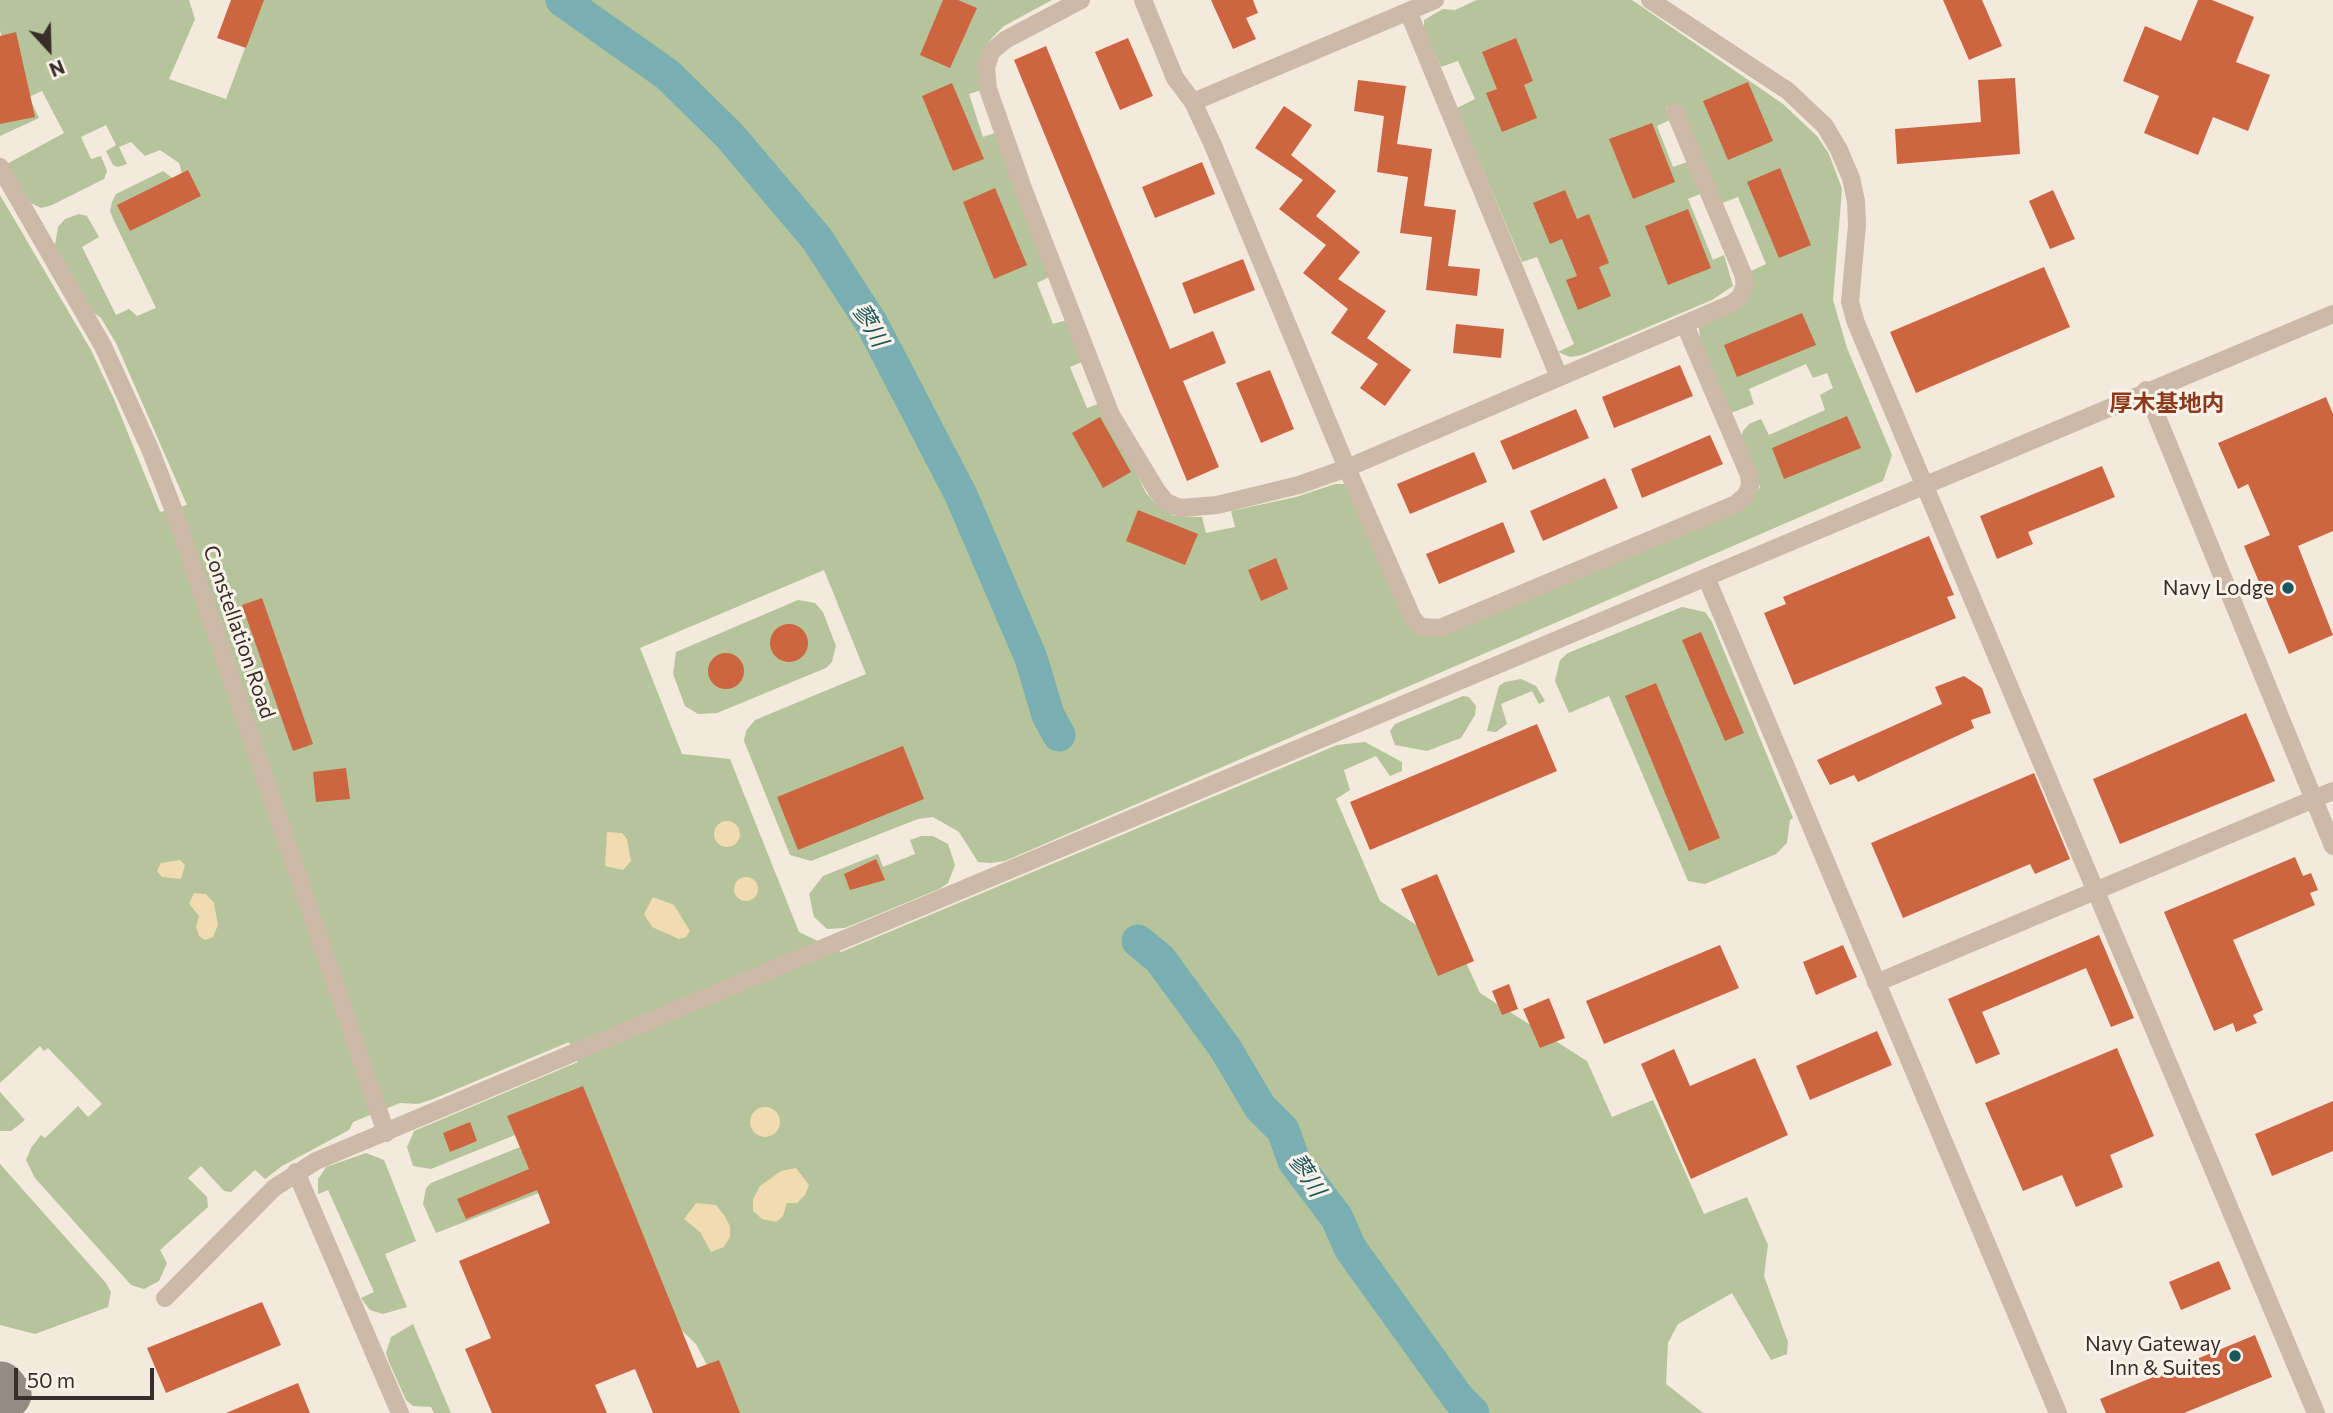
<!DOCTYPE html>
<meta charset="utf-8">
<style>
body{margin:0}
#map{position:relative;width:2333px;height:1413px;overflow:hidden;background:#f3e9dc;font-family:Commissioner,sans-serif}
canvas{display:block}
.north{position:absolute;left:14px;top:14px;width:70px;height:70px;-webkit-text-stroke:5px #fbf3e9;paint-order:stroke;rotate:158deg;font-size:19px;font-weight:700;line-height:28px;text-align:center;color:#382d28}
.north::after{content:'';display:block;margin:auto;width:24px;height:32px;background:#382d28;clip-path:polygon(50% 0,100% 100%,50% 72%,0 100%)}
.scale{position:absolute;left:14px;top:1368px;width:140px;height:32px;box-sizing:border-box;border:4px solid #382d28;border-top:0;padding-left:9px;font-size:21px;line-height:24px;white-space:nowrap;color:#382d28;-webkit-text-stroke:5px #fbf3e9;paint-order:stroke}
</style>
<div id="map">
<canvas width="2333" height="1413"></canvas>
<div class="north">N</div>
<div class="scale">50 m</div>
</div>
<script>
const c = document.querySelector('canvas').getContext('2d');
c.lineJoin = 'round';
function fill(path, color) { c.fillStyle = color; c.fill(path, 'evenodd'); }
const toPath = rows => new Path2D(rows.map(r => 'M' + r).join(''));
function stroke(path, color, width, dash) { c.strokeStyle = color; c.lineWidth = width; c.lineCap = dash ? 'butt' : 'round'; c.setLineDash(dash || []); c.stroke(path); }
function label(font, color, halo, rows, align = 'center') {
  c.font = font + ' Commissioner,"Noto Sans JP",sans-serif'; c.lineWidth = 6; c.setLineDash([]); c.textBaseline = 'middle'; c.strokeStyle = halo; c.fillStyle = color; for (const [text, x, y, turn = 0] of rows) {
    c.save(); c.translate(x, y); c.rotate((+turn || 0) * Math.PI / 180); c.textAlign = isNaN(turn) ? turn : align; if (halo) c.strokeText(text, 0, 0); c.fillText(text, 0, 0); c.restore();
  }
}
fill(toPath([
 [0,0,189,0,195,19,169,79,226,99,263,0,1052,0,1004,26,994,36,986,45,982,90,969,94,983,137,995,133,1049,277,1037,283,1053,324,1067,320,1084,361,1070,367,1087,408,1101,403,1146,493,1155,503,1174,516,1202,517,1206,533,1235,527,1231,511,1296,497,1335,484,1344,484,1355,494,1414,629,1749,504,1760,487,1741,438,1743,431,1749,424,1761,419,1769,435,1825,410,1820,395,1833,388,1827,373,1813,378,1806,364,1749,389,1754,404,1731,413,1700,339,1699,327,1705,321,1740,306,1749,272,1766,264,1738,197,1720,204,1678,104,1666,108,1670,120,1657,126,1673,167,1687,162,1700,194,1688,199,1713,260,1724,255,1733,286,1712,300,1582,355,1570,357,1558,352,1574,344,1537,257,1522,262,1457,108,1475,99,1458,61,1441,67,1424,29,1424,20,1443,9,1455,10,1477,0,1632,0,1783,104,1817,136,1829,154,1842,189,1833,300,1847,348,1892,455,1883,481,1005,861,991,863,978,862,959,832,933,817,918,819,811,861,790,855,744,741,746,731,755,720,866,674,824,570,640,648,682,754,730,759,799,932,841,952,1337,745,1365,742,1402,762,1402,771,1390,776,1376,756,1344,770,1350,790,1336,799,1380,901,1463,956,1480,993,1587,1061,1612,1117,1653,1100,1704,1214,1747,1197,1768,1245,1764,1276,1788,1342,1787,1354,1771,1360,1732,1293,1678,1324,1668,1343,1666,1384,1703,1413,732,1413,696,1344,539,1193,436,1233,423,1204,426,1188,431,1183,520,1147,515,1135,431,1169,413,1166,407,1147,414,1131,578,1062,569,1042,433,1099,418,1104,400,1103,353,1122,349,1130,282,1166,265,1179,255,1170,231,1192,224,1191,201,1166,188,1178,207,1197,208,1207,160,1250,167,1263,159,1281,144,1289,131,1285,35,1178,26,1160,31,1148,41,1135,45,1138,78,1106,88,1117,102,1104,48,1048,44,1051,40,1046,0,1083,0,195,91,350,114,399,160,512,187,505,116,343,101,318,94,313,55,245,58,227,65,219,79,214,87,216,99,237,82,247,116,315,129,309,137,316,156,308,114,221,110,211,112,202,116,194,163,171,175,180,183,176,179,163,160,150,145,156,131,142,119,147,127,164,118,167,113,165,106,151,116,145,106,125,81,137,91,159,101,156,107,171,104,179,52,205,41,208,31,203,7,164,64,133,42,91,29,97,39,118,0,136,0,104,16,100,0,30],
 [798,600,815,603,823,612,836,646,832,662,826,668,717,713,698,714,685,706,673,674,676,652],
 [1682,607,1705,612,1712,622,1793,818,1790,820,1787,843,1776,854,1705,884,1688,881,1609,696,1569,713,1555,681,1560,660,1568,653],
 [1521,679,1536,686,1545,701,1539,704,1532,691,1501,704,1507,724,1496,732,1487,731,1499,686,1505,682],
 [1463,696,1469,697,1476,706,1475,715,1461,738,1427,751,1395,745,1390,731,1395,724],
 [921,836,933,836,948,844,955,865,948,883,939,889,845,928,827,929,814,917,809,894,823,876,878,854,883,867,915,854,910,840],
 [0,1092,25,1120,11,1131,0,1131],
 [366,1153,384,1160,416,1241,385,1254,407,1307,383,1314,370,1310,361,1298,374,1292,328,1190,318,1194,318,1179,326,1167],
 [0,1164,106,1283,111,1292,108,1307,35,1334,0,1325],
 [413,1324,451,1413,434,1413,431,1407,413,1406,406,1400,389,1362,386,1353,391,1337]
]), '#b5c49b');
fill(toPath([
 '714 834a13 13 0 1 1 26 0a13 13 0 1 1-26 0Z',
 [607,832,622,833,627,839,631,861,623,870,605,866],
 [180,860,185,865,181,879,162,877,157,871,161,863],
 '734 889a12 12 0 1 1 24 0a12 12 0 1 1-24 0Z',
 [194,893,206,894,214,903,218,925,213,937,205,940,199,936,196,927,199,916,189,904],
 [653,897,674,905,690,931,686,937,679,939,652,927,644,914],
 '750 1122a15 15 0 1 1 30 0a15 15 0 1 1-30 0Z',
 [796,1168,809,1185,805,1195,797,1203,787,1203,783,1216,776,1222,762,1219,753,1211,753,1199,760,1186,781,1171],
 [696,1203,716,1205,724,1215,730,1226,730,1237,724,1247,711,1252,700,1232,684,1219]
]), '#f1dcb1');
stroke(toPath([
 [562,0,668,75,730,136,817,239,872,324,961,495,1031,658,1048,715,1059,735],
 [1138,941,1160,959,1225,1048,1260,1107,1283,1130,1294,1161,1337,1218,1350,1248,1458,1398,1473,1413]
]), '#79afb2', 33);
stroke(toPath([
 [0,1387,6,1394]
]), '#968b82', 51);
fill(toPath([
 [231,0,264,0,246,48,217,38],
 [943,0,958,0,977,8,950,68,920,55],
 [1211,0,1253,0,1258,13,1246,18,1256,39,1233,49],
 [1943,0,1982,0,2002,46,1969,60],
 [2198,0,2212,0,2254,17,2236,62,2270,75,2248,131,2213,117,2198,155,2144,133,2159,96,2123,81,2145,26,2181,41],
 [16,32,35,117,0,124,0,36],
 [1128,38,1153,96,1120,110,1095,52],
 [1516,38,1533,81,1524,85,1537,118,1502,132,1486,93,1497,89,1482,52],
 [1046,46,1170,349,1213,331,1226,363,1183,381,1219,467,1187,481,1014,60],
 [2015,78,2020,154,1897,164,1895,129,1981,122,1978,80],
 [1358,80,1406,86,1397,144,1432,149,1424,206,1456,210,1448,266,1480,269,1477,296,1426,290,1432,237,1400,233,1408,177,1377,172,1384,116,1354,111],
 [1748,82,1773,141,1728,160,1703,101],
 [952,83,984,159,953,171,922,96],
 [1284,106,1312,125,1291,155,1336,191,1316,216,1360,252,1338,279,1386,311,1367,338,1411,370,1385,406,1360,388,1378,364,1331,333,1348,309,1303,273,1326,245,1279,209,1303,180,1255,148],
 [1652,123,1675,182,1633,199,1609,139],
 [1202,162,1215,194,1155,218,1142,187],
 [1780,168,1811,245,1779,258,1747,182],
 [188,170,201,196,130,231,117,205],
 [995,188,1027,265,994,279,963,202],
 [1565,190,1577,219,1589,214,1609,263,1599,267,1611,296,1578,310,1566,280,1577,276,1562,239,1550,244,1533,203],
 [2053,190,2075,239,2050,249,2029,201],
 [1688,209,1711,268,1668,285,1645,226],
 [1243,259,1255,290,1194,314,1182,283],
 [2044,267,2070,327,1916,393,1890,332],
 [1802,313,1816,345,1737,377,1724,345],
 [1456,324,1504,329,1501,358,1453,353],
 [1680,365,1693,396,1614,428,1602,397],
 [1270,370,1294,429,1261,443,1236,383],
 [2326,397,2333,414,2333,531,2298,546,2333,635,2289,654,2244,546,2270,535,2248,484,2238,489,2218,443],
 [1576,409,1589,438,1513,470,1500,441],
 [1847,416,1861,448,1784,479,1772,448],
 [1100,417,1131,472,1103,488,1072,433],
 [1710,435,1723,464,1642,498,1631,469],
 [1474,452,1487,482,1410,514,1397,484],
 [2102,466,2115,497,2028,532,2033,544,1997,559,1980,516],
 [1605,478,1618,508,1543,541,1530,511],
 [1138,510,1198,534,1185,565,1126,541],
 [1503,522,1515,552,1439,584,1426,554],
 [1929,536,1954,595,1947,597,1956,618,1794,685,1764,613,1786,604,1783,597],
 [1276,558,1288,589,1261,601,1248,570],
 [262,598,313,744,293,751,242,605],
 '770 643a19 19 0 1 1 38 0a19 19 0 1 1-38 0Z',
 [1701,632,1744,733,1725,741,1682,640],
 '708 671a18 18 0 1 1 36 0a18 18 0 1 1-36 0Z',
 [1964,676,1982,688,1991,713,1971,720,1974,728,1858,782,1854,775,1830,785,1817,760,1942,704,1935,687],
 [1656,683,1720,838,1689,851,1625,696],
 [2246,713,2275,781,2120,844,2093,779],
 [1537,724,1557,771,1370,850,1350,802],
 [903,746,924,799,798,850,777,797],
 [346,768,350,799,316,802,313,772],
 [2034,773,2070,859,2035,874,2030,864,1903,918,1871,843],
 [2295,857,2303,876,2311,873,2318,890,2310,893,2315,905,2233,940,2263,1010,2253,1015,2257,1023,2236,1032,2233,1023,2214,1031,2164,912],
 [876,859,885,880,850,890,844,874],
 [1437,874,1474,961,1438,976,1401,889],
 [2099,935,2134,1018,2111,1027,2086,968,1982,1012,2000,1054,1976,1064,1948,999],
 [1720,945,1739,988,1604,1044,1586,1001],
 [1843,945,1857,977,1816,995,1803,962],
 [1509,984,1518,1009,1502,1015,1492,991],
 [1549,998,1565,1038,1540,1048,1523,1009],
 [1877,1031,1892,1065,1810,1100,1796,1066],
 [2117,1048,2154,1136,2110,1155,2123,1187,2076,1207,2062,1175,2023,1191,1985,1103],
 [1674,1049,1690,1086,1755,1058,1788,1135,1691,1179,1641,1064],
 [583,1086,697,1368,719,1360,740,1413,653,1413,635,1369,595,1385,607,1413,492,1413,465,1349,491,1338,459,1261,550,1223,537,1190,466,1219,457,1199,529,1169,507,1116],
 [2333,1101,2333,1151,2272,1176,2255,1134],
 [470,1122,477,1141,450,1152,443,1133],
 [2219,1261,2231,1289,2181,1310,2169,1282],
 [262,1302,281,1345,166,1393,147,1348],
 [2255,1335,2272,1377,2184,1413,2106,1413,2100,1399],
 [298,1383,310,1413,226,1413]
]), '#cd6541');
stroke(toPath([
 [1081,0,1005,40,991,52,986,68,988,89,1024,191,1111,415,1157,491,1166,502,1180,508,1217,505,1299,485,1347,468,1731,304,1740,297,1745,285,1743,274,1675,112],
 [1143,0,1175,78,1193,102,1212,143,1347,468,1413,619,1421,627,1440,628,1736,504,1746,495,1750,486,1749,475,1685,325],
 [1650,0,1788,91,1825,126,1839,150,1851,178,1856,201,1857,225,1850,302,1856,323,2316,1413],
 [1408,11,1559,377],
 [1193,102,1435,0],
 [0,167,103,346,150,449,174,511,386,1133],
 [2146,390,2333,846],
 [1706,577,2058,1413],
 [1876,983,2333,791],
 [296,1172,400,1413],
 [165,1298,274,1188,316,1161,2333,314]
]), '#ccb9a7', 18);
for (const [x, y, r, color] of [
 [2288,588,7,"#1b575c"],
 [2235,1356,7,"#1b575c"]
]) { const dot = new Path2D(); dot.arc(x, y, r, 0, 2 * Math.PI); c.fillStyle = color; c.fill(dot); stroke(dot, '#fbf3e9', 2.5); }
label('21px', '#382d28', '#fbf3e9', [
 ["Navy Lodge",2274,588],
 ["Navy Gateway",2221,1344],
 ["Inn & Suites",2221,1368]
], 'right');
label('21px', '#382d28', '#fbf3e9', [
 ["Constellation Road",239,632,71]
]);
label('italic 23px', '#1b575c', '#fbf3e9', [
 ["蓼川",870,325,60],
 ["蓼川",1307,1175,57]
]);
label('bold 23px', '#8c391c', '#fbf3e9', [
 ["厚木基地内",2167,403]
]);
</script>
